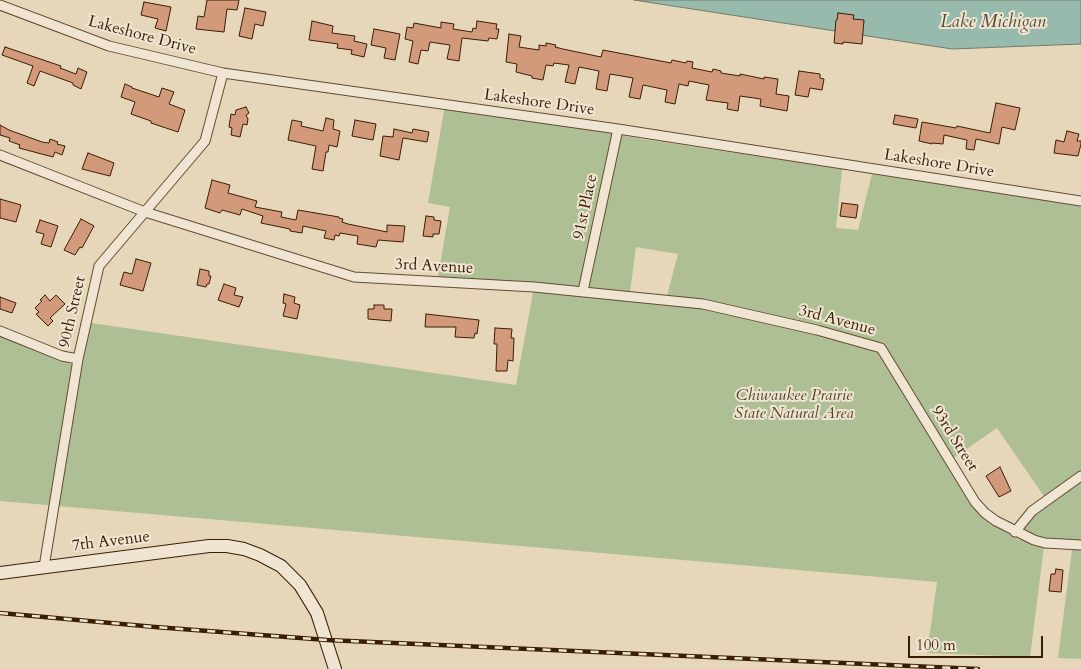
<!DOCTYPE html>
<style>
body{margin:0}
#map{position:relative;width:1081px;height:669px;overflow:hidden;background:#e6d7ba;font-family:Cardo,serif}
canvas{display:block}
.scale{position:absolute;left:908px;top:636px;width:135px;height:22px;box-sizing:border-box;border:2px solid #391e04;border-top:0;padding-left:6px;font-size:15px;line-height:18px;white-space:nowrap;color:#391e04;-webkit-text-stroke:4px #efe5d2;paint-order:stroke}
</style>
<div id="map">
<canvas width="1081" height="669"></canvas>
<div class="scale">100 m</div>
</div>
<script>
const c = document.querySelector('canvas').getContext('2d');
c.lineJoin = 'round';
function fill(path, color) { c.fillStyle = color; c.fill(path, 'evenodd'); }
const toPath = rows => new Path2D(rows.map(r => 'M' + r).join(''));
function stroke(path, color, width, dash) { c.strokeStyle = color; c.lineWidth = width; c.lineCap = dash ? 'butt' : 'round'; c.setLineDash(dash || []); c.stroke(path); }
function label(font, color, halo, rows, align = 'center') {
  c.font = font + ' Cardo,serif'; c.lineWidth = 4; c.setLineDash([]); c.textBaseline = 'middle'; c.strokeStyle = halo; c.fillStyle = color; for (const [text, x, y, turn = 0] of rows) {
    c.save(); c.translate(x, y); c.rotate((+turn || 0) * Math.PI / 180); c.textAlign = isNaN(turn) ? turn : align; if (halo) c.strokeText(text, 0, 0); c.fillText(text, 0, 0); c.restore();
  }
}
fill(toPath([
 [445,105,642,139,842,169,836,228,858,230,872,174,1081,206,1081,659,1058,658,1073,542,1045,539,1030,657,927,653,937,582,0,501,0,335,81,368,91,323,516,385,534,287,437,282,450,207,428,203],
 [636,247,678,254,667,296,629,300],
 [997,428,1048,502,1029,519,1020,540,994,525,948,462]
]), '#afbf95');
const water = toPath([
 [634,0,1081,0,1081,44,952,49,634,0]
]);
fill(water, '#97baac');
stroke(water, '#717c69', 1);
const building = toPath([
 [207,0,239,0,237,10,227,9,224,32,196,29,198,16,204,17,207,0],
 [144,2,171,7,166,31,155,28,158,19,141,15,144,2],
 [245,8,266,12,263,26,255,24,252,39,239,36,245,8],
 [838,13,854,15,853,19,864,20,862,44,843,42,843,44,834,43,836,20,837,20,838,13],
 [312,21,333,26,332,33,355,36,354,41,367,44,364,57,351,54,352,50,337,48,338,44,309,40,312,21],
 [477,21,497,24,496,29,499,29,497,39,489,38,488,41,462,38,459,61,447,59,450,45,430,42,428,51,421,50,418,64,409,62,413,41,405,39,407,27,413,28,414,23,441,28,441,22,454,24,453,29,472,32,473,28,476,29,477,21],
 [374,29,400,34,395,60,384,58,386,48,371,45,374,29],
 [509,34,521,36,519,47,539,50,539,45,546,46,546,43,556,45,555,47,563,49,601,57,603,50,671,63,672,60,686,63,687,61,693,62,692,68,712,72,713,69,721,71,721,73,740,76,740,74,764,79,764,77,778,79,776,94,789,96,787,111,760,106,761,99,740,96,738,111,727,109,728,103,706,100,709,85,689,81,688,86,679,84,675,104,665,102,667,90,643,85,640,99,629,97,633,78,610,74,607,91,596,89,599,71,579,67,575,84,565,82,569,65,554,63,553,66,546,65,543,80,532,78,532,76,516,72,517,64,506,62,509,34],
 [5,47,61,66,60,68,76,74,78,68,87,72,81,89,73,85,73,83,40,71,34,86,27,83,33,66,2,55,5,47],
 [799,71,820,74,820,78,824,79,822,90,810,88,808,97,795,95,799,71],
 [125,84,132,87,132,88,159,97,162,88,174,92,169,104,185,110,178,132,151,123,151,121,131,114,135,102,121,97,125,84],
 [996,103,1020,108,1015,130,1002,127,999,144,976,139,974,150,966,149,967,140,944,135,943,144,932,143,932,144,919,141,922,122,956,128,957,126,990,133,996,103],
 [246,107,249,113,246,115,248,119,247,125,243,124,240,137,231,135,232,128,229,127,231,114,235,115,236,110,246,107],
 [895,115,918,119,916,128,893,124,895,115],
 [326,118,334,120,333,129,340,131,337,147,329,145,328,152,326,152,323,171,312,169,316,146,288,140,292,120,302,122,301,126,323,131,326,118],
 [355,120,376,124,373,140,352,136,355,120],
 [0,125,9,130,42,142,49,143,50,139,58,142,57,144,65,146,62,155,55,152,53,157,19,148,20,145,9,141,10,138,0,135,0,125],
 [394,129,412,133,413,129,429,132,427,142,403,138,399,160,380,156,383,136,393,137,394,129],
 [1067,131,1079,134,1077,141,1081,141,1081,144,1078,156,1054,153,1056,140,1064,142,1067,131],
 [88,153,114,163,110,176,82,169,88,153],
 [212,180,230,185,228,193,257,201,255,207,282,212,281,217,296,220,298,210,339,217,339,218,343,219,342,222,348,224,387,232,387,225,405,226,403,242,378,240,376,247,357,244,358,236,340,233,339,236,335,235,334,240,324,238,326,231,303,226,302,233,290,231,290,229,261,223,263,216,242,209,240,215,222,210,220,213,205,208,212,180],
 [0,199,21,205,16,222,0,218,0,199],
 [842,203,858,205,856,218,840,216,842,203],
 [426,216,434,217,434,220,441,221,439,234,433,234,433,237,423,236,426,216],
 [81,219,94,226,82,248,80,247,75,255,64,250,81,219],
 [40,220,58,226,51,247,41,244,44,234,36,232,40,220],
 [136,259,151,263,143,291,120,285,124,272,132,274,136,259],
 [200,269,209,271,209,276,211,276,209,284,207,284,206,287,197,285,200,269],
 [224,284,236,288,234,295,243,297,239,307,218,300,224,284],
 [284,294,295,297,294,303,300,305,297,319,283,316,286,304,283,303,284,294],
 [45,295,50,301,56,295,65,304,50,318,53,321,48,326,36,314,39,312,35,308,42,301,40,300,45,295],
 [0,297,16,303,12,313,0,309,0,297],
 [374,305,384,305,384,309,392,309,391,321,368,319,368,309,374,309,374,305],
 [426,314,479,320,477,334,475,333,474,338,455,337,456,327,425,327,426,314],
 [495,328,512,329,511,338,514,338,513,361,508,360,507,371,496,371,497,344,494,344,495,328],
 [1000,467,1011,491,999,497,986,476,1000,467],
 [1056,569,1063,570,1061,592,1049,591,1051,574,1055,574,1056,569]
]);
fill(building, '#d3997b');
stroke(building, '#391e04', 1);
const street = toPath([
 [0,5,109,46,223,73,618,129,1081,201],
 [0,155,145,212,354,277,534,287,703,304,817,330,881,348,975,502,985,513,996,521,1034,540,1045,543,1081,545],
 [583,291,618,129],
 [0,331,62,356,78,359],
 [1015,532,1032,511,1081,476],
 [44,567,78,359,99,266,205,141,223,73]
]);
const secondary = toPath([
 [0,573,209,546,227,546,244,549,260,555,281,566,300,585,317,613,335,669]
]);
stroke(street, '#644c32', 11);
stroke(secondary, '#391e04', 14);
stroke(street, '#efe5d2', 9);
stroke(secondary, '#efe5d2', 12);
const rail = toPath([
 [0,613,155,627,327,640,978,669]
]);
stroke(rail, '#391e04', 4.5);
stroke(rail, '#efe5d2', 2.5, [8]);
label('16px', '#391e04', '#efe5d2', [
 ["Lakeshore Drive",142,36,15],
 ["Lakeshore Drive",539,103,8],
 ["Lakeshore Drive",939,164,9],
 ["91st Place",586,207,-78],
 ["3rd Avenue",434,267,3],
 ["90th Street",73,312,-77],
 ["3rd Avenue",837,321,15],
 ["93rd Street",954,439,58],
 ["7th Avenue",111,542,-7]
]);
label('italic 16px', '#564628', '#efe5d2', [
 ["Chiwaukee Prairie",794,396],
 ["State Natural Area",794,414]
]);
label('italic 18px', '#554d36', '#efe5d2', [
 ["Lake Michigan",993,23]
]);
</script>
